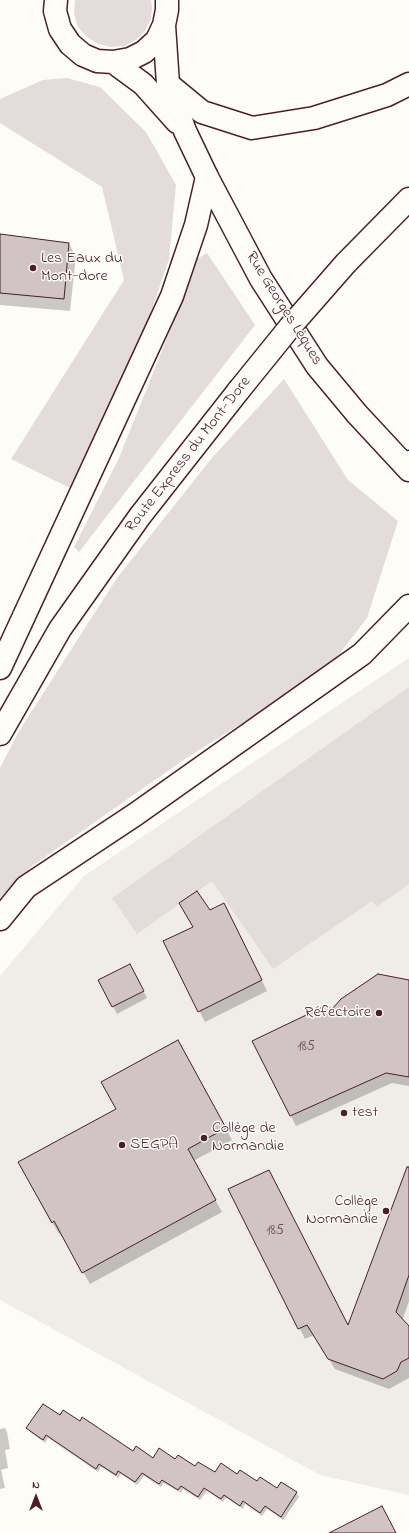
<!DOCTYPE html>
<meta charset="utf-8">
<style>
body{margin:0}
#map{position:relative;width:409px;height:1533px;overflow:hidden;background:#fdfcf7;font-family:"Indie Flower",sans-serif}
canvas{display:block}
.north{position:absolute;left:16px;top:1477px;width:40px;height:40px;-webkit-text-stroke:3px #fdfcf7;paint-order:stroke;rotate:0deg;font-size:11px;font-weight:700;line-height:16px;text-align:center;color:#4a1f2b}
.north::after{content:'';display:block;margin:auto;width:14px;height:18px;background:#4a1f2b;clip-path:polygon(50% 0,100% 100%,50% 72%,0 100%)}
</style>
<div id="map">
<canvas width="409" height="1533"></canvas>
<div class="north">N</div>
</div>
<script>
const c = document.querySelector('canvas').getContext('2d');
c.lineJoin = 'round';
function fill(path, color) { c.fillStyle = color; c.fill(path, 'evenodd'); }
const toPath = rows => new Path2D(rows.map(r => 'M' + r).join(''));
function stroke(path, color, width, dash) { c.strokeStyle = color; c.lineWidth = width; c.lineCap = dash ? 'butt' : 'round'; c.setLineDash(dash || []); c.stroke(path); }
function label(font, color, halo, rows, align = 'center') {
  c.font = font + ' "Indie Flower",sans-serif'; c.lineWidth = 3; c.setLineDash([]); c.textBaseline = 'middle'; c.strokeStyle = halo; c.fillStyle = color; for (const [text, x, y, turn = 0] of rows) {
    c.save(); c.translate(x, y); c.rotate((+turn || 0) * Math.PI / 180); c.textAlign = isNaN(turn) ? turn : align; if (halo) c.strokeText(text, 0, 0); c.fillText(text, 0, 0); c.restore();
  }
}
fill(toPath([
 [409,658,409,1495,320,1475,0,1300,0,976,84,876]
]), '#f0ece8');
fill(toPath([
 [75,0,151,0,152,8,151,19,145,31,137,39,125,46,111,47,98,44,87,37,78,27,74,14],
 [67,78,100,87,146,132,176,185,169,259,136,356,105,425,70,488,11,459,124,280,102,187,0,123,0,99,43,80],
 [207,253,255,325,79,552,74,547,119,458,185,293,195,260],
 [284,379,348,480,398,521,367,618,328,669,185,759,32,866,0,903,0,768,19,731,117,578,211,459],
 [409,687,409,884,377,907,372,901,273,969,212,881,137,934,112,898]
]), '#e3dcda');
fill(toPath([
 [0,235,69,244,76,256,70,311,0,305],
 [209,912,229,914,267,991,205,1022,165,942,194,927],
 [134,973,147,998,117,1014,113,1006],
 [409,983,409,1086,392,1083,296,1126,253,1041,333,1010],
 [184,1053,232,1140,193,1161,222,1212,90,1284,61,1233,59,1234,52,1222,117,1109],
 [409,1165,409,1301,398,1333,409,1328,409,1378,389,1389,335,1369,314,1335,305,1339,230,1189,348,1326],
 [60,1416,133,1452,153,1459,176,1460,215,1474,237,1476,277,1489,281,1483,297,1493,299,1497,283,1520,267,1509,262,1516,245,1504,243,1509,226,1498,223,1502,207,1491,200,1500,183,1489,181,1493,164,1483,161,1487,144,1476,137,1485,121,1474,118,1478,101,1467,98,1472,48,1438,45,1443,30,1432,28,1428],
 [5,1428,7,1432,10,1449,5,1450,8,1468,1,1470,5,1488,0,1489,0,1429]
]), '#0003');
const building = toPath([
 [0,234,69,243,64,299,0,293,0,234],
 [197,891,210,910,224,903,262,980,198,1012,163,941,193,927,179,903,197,891],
 [130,964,144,991,112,1007,98,980,130,964],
 [378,974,409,980,409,1077,386,1073,290,1116,252,1041,325,1006,332,1009,341,999,378,974],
 [178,1040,226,1128,188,1149,216,1200,82,1273,54,1221,52,1223,18,1162,116,1109,101,1082,178,1040],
 [407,1167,409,1167,409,1275,396,1312,409,1326,409,1358,401,1362,397,1371,383,1379,328,1359,307,1325,298,1329,228,1189,269,1170,348,1325,407,1167],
 [43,1404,60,1415,63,1410,80,1421,82,1417,133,1451,136,1446,153,1458,159,1448,175,1459,178,1455,195,1466,198,1462,215,1472,221,1463,237,1474,240,1470,257,1481,260,1477,277,1488,281,1482,297,1492,281,1517,265,1506,260,1513,243,1501,240,1506,224,1495,221,1499,204,1488,198,1497,181,1486,178,1490,162,1480,159,1484,142,1473,135,1482,118,1471,116,1475,99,1464,96,1469,46,1435,43,1440,26,1428,43,1404],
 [382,1506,396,1533,329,1533,382,1506]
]);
fill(building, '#d0c5c4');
stroke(building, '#4a1f2b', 1);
const secondary = toPath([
 [56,0,55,11,60,29,70,44,83,55,97,61,113,62,130,59,144,52,157,40,164,25,167,10,167,0],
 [164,25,168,84,185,131,207,177,261,279,317,366,357,414,409,470],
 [113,62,143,84,177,122]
]);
const primary = toPath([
 [168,84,202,112,252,128,314,118,387,95,409,84],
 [346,263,409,199],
 [405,465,409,462],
 [0,668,172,296,196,225,207,177],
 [0,734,60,629,140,516,239,390],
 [0,919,26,887,136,814,362,654,409,606]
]);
stroke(secondary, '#4a1f2b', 25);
stroke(primary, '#4a1f2b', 25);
stroke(secondary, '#fdfcf7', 22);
stroke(primary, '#fdfcf7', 22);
const primaryBridge = toPath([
 [239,390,290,327,346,263]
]);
stroke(primaryBridge, '#4a1f2b', 25, []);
stroke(primaryBridge, '#fdfcf7', 22);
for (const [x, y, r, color] of [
 [33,268,4,"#4a1f2b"],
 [379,1013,4,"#4a1f2b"],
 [344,1113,4,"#4a1f2b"],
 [204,1138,4,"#4a1f2b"],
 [122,1145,4,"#4a1f2b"],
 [386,1211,4,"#4a1f2b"]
]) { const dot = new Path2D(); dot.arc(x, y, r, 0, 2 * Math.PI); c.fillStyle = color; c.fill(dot); stroke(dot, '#fdfcf7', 1.5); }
label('14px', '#6c4851', null, [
 ["185",306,1048],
 ["185",275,1232]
]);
label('16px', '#4a1f2b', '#fdfcf7', [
 ["Les Eaux du",41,259],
 ["Mont-dore",41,277],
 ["Réfectoire",371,1013,"right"],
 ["test",352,1113],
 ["Collège de",212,1129],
 ["Normandie",212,1147],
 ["SEGPA",130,1145],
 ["Collège",378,1202,"right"],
 ["Normandie",378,1220,"right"]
], 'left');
label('16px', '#4a1f2b', '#fdfcf7', [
 ["Rue Georges Lèques",283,309,58],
 ["Route Express du Mont-Dore",189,455,-52]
]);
</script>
